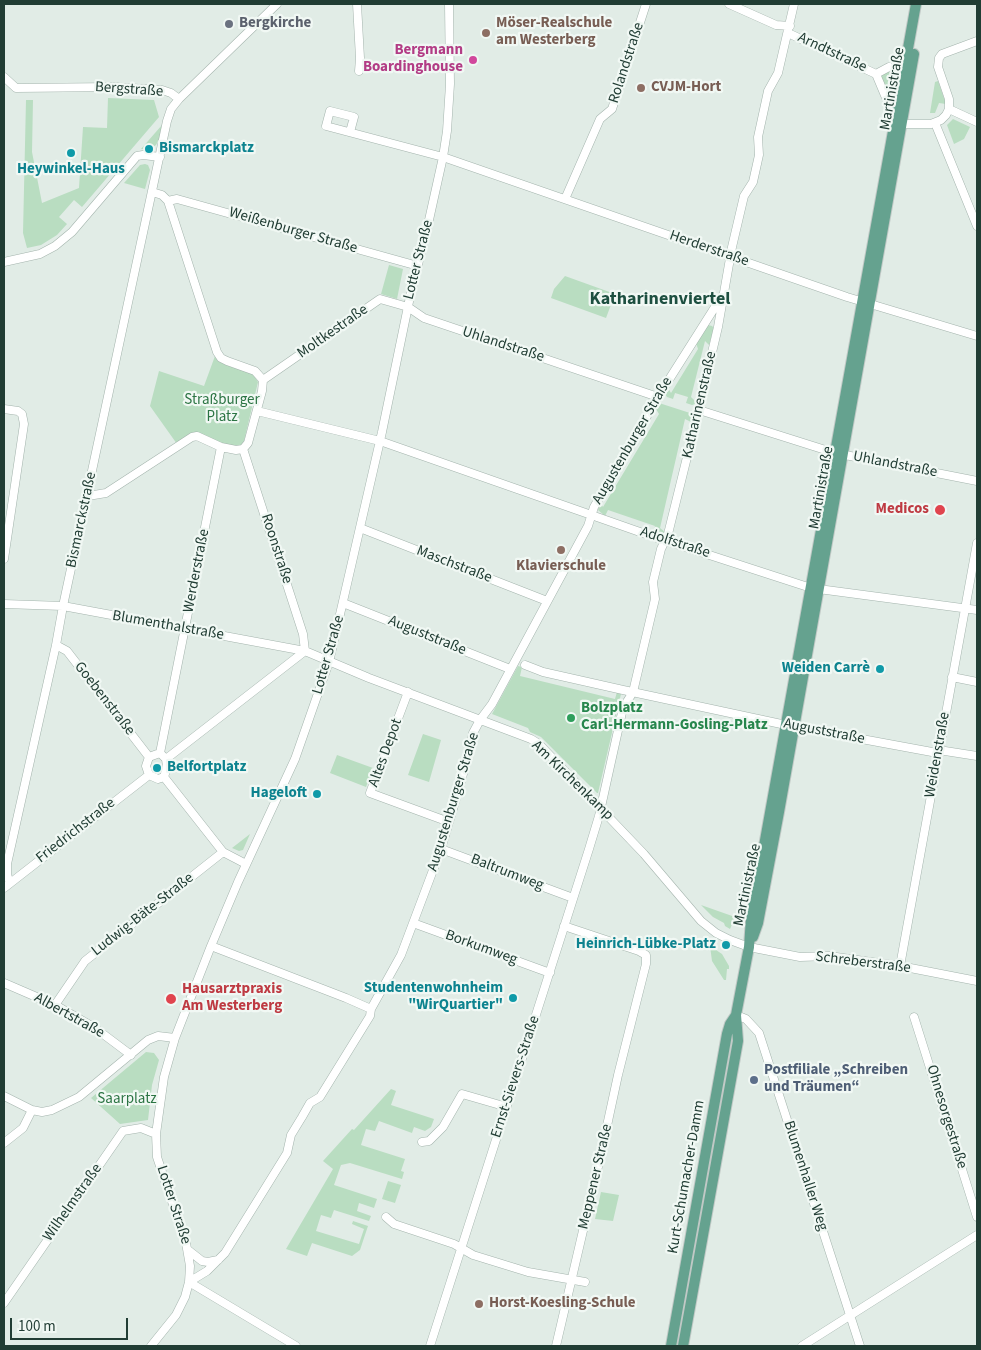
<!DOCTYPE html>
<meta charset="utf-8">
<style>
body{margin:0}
#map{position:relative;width:981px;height:1350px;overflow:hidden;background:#e1ece6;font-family:"Source Sans 3",sans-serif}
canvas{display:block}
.frame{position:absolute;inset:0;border:5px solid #213d34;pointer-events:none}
.scale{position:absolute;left:10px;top:1318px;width:118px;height:22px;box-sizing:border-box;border:2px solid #213d34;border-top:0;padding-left:6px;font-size:15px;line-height:18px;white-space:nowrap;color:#213d34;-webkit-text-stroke:4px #f1f8f4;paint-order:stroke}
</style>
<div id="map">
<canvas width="981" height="1350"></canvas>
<div class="frame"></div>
<div class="scale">100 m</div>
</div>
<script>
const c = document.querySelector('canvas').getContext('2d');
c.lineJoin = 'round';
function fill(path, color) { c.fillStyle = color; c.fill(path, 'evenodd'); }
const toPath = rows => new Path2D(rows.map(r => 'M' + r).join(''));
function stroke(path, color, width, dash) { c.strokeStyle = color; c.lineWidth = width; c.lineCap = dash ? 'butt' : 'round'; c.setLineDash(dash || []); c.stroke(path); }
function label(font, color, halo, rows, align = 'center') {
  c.font = font + ' "Source Sans 3",sans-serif'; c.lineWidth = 4.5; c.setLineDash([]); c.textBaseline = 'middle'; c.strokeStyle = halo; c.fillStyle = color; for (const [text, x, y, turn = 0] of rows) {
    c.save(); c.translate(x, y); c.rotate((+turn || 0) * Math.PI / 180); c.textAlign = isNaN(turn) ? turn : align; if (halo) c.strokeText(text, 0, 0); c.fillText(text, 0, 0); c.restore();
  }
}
fill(toPath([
 [892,68,887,91,880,75],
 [938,81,946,104,939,103,935,113,930,113,935,82],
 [108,98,154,100,159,117,82,207,74,200,59,217,67,224,57,235,41,245,27,248,23,233,26,100,33,100,32,152,42,203,79,188,83,127,107,128],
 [953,119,970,127,964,139,954,144,947,125],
 [162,125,159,139,156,145,150,149,141,149],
 [145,164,148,165,150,170,145,189,124,183,140,165],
 [389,265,403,269,397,299,381,294],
 [565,276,615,294,606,318,551,298,554,289],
 [708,325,712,326,714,328,709,345,705,341,691,397,695,401,695,404,692,405,686,403,688,397,675,393,673,399,667,397,665,394,668,388,671,393,698,349,696,343],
 [215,356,218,361,226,365,253,374,258,382,244,441,241,445,236,446,222,444,198,433,177,444,150,406,159,371,204,386],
 [659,403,690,413,692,416,691,422,685,419,660,528,665,532,662,535,658,536,653,533,655,526,608,510,605,516,598,510,600,502,603,507,659,414,656,409],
 [518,666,522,667,520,676,615,699,617,692,621,694,598,793,597,793,541,737,530,732,528,728,492,714],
 [423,734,441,740,429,782,408,775],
 [337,755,373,768,366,787,330,773],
 [250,834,243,850,239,851,232,848],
 [701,905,735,917,730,929,725,926,724,923,713,917],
 [710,946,722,954,729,966,729,969,727,969,726,980,724,980,712,961],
 [146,1052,154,1053,159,1060,152,1085,148,1120,120,1124,91,1098],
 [391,1089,396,1091,391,1105,434,1119,431,1127,425,1131,414,1127,412,1133,379,1121,375,1131,366,1129,361,1145,405,1159,401,1171,404,1172,402,1179,350,1163,341,1165,334,1185,377,1199,374,1208,359,1203,357,1211,371,1216,369,1221,334,1210,331,1218,321,1215,316,1231,359,1244,364,1229,352,1224,353,1221,368,1226,360,1250,352,1256,312,1243,307,1256,286,1249,333,1169,323,1161,352,1129,354,1130],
 [388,1181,401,1185,395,1203,382,1199],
 [601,1192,619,1195,613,1221,595,1219]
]), '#b9ddc1');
const minor = toPath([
 [357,4,360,58,359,71],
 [729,4,776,25,790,26],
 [788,33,876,74,889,105,896,114],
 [876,74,889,67],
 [4,77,16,88,114,87,162,90,171,93,179,99],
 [949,109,977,122],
 [935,123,977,226],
 [898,124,931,124,941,120,946,115,949,109,949,99,938,67,939,58,942,54,977,41],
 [350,132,354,117,330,111,326,126,443,157,847,297,977,336],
 [565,199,600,119,612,109,646,4],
 [168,201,177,199,418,266],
 [4,262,40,254,55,246,72,232,137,156,143,155,160,157],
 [263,380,380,299,408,307,424,318,658,397],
 [4,409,18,411,22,414,24,424,4,559],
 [699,410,835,453,977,481],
 [257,411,380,441,657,538,811,588,977,610],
 [88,496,106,493,192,437,197,436,221,447,236,450,243,449,248,443,262,391,263,380,255,371,227,361,221,358,217,352,168,201,162,195,152,192],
 [360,528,547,601],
 [343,603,510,669],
 [4,604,63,606,305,651,369,678,531,739,539,744,644,854,701,921,716,933,730,940,749,947,800,957,829,956,900,966,977,981],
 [56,645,67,651,149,757],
 [525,665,543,672,623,690,786,725,932,752,938,753,945,751,977,756],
 [952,677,977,682],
 [408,692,370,793,449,822],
 [160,753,221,447],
 [160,753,166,759,167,767,164,777,158,779,149,775,146,766,149,757,160,753],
 [166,759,305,651,303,634,243,449],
 [164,777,223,852],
 [441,849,573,898],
 [10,883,7,875,7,864,56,645,63,606,167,121,171,109,179,99,277,4],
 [4,888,149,775],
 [413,923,550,973],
 [211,946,346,998,371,1009],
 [900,966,977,543],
 [4,983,55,1005,95,1028,131,1055],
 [55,1005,85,961,223,852,246,864],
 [736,1015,746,1019,759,1033,860,1346],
 [914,1017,977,1217],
 [4,1096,32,1110,42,1112,52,1110,79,1097,148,1040,158,1036,175,1038],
 [422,1142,429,1141,443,1127,462,1094,507,1107],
 [4,1143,23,1128,32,1110],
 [386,1217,394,1224,454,1244,473,1255,528,1272,585,1282],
 [188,1250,202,1261,208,1262,218,1260],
 [189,1282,207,1271,225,1253,287,1153,291,1135,302,1117,310,1103,320,1097,370,1016,371,1009,401,955,441,849,461,782,473,733,480,720,492,704,588,526,594,507,658,397,722,296],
 [189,1282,296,1346],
 [4,1303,123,1131,141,1128,156,1134],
 [151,1346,176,1315,185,1297,189,1282,190,1266,186,1243,157,1157,156,1134,164,1077,175,1038,211,946,238,882,295,759,329,662,382,432,411,292,427,229,443,157,447,131,450,84,449,4],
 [430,1346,589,849,599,816,623,708,633,692,655,599,653,582,661,549,668,534,694,429,718,327,732,247,744,196,753,182,759,155,758,137,768,91,778,73,794,4],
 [556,1346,600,1158,618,1075,646,964,646,955,639,951,564,926],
 [802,1346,977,1235]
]);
const major = toPath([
 [753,937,758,923,779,812,914,54],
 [671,1346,727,1034,730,1024,736,1015],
 [683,1346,738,1041,736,1015,749,947,751,918,916,4]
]);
stroke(minor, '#a4b4ad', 9);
stroke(major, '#c1c9c6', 12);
stroke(minor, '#fff', 8);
stroke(major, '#65a28f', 10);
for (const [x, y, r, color] of [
 [229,24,5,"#6b7280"],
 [486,33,5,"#8d6e63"],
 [473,60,5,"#d1479c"],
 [641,88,5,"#8d6e63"],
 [149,149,5,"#0f9aa8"],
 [71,153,5,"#0f9aa8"],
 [940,510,6,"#e0444e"],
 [561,550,5,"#8d6e63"],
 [880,669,5,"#0f9aa8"],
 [571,718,5,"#2e9e5b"],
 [157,768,5,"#0f9aa8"],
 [317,794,5,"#0f9aa8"],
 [726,945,5,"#0f9aa8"],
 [513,998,5,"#0f9aa8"],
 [171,999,6,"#e0444e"],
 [754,1080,5,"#5c6f8a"],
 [479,1304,5,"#8d6e63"]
]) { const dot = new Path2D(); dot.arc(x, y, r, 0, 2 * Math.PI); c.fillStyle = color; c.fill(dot); stroke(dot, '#f1f8f4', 2); }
label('bold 15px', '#5b616d', '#f1f8f4', [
 ["Bergkirche",239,24]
], 'left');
label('bold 15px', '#785e54', '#f1f8f4', [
 ["Möser-Realschule",496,24],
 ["am Westerberg",496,41],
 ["CVJM-Hort",651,88],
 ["Klavierschule",561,567,"center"],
 ["Horst-Koesling-Schule",489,1304]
], 'left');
label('bold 15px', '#b23c85', '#f1f8f4', [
 ["Bergmann",463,51],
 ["Boardinghouse",463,68]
], 'right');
label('15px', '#213d34', '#f1f8f4', [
 ["Arndtstraße",832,53,25],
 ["Rolandstraße",627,63,-72],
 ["Martinistraße",893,89,-80],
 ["Bergstraße",129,90,4],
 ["Weißenburger Straße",293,231,16],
 ["Herderstraße",709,249,19],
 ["Lotter Straße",419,260,-76],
 ["Moltkestraße",333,332,-35],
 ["Uhlandstraße",503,345,18],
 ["Katharinenstraße",700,405,-77],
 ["Augustenburger Straße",633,441,-60],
 ["Uhlandstraße",895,465,11],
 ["Martinistraße",822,488,-80],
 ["Bismarckstraße",82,520,-78],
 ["Adolfstraße",675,543,18],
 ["Roonstraße",276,549,72],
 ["Maschstraße",454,565,21],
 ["Werderstraße",197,571,-79],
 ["Blumenthalstraße",168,626,10],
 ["Auguststraße",427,636,22],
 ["Lotter Straße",329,655,-74],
 ["Goebenstraße",104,699,52],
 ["Auguststraße",824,732,11],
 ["Altes Depot",386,753,-70],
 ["Weidenstraße",938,755,-80],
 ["Am Kirchenkamp",572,781,44],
 ["Augustenburger Straße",454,802,-73],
 ["Friedrichstraße",76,831,-38],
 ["Baltrumweg",507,873,21],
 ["Martinistraße",748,885,-78],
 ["Ludwig-Bäte-Straße",143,915,-38],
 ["Borkumweg",481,948,20],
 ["Schreberstraße",863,963,7],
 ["Albertstraße",69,1016,29],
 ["Ernst-Sievers-Straße",516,1077,-72],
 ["Ohnesorgestraße",946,1117,73],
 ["Blumenhaller Weg",805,1176,72],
 ["Meppener Straße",596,1177,-77],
 ["Kurt-Schumacher-Damm",687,1177,-80],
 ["Wilhelmstraße",73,1203,-55],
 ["Lotter Straße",173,1205,72]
]);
label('bold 15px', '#0d838f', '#f1f8f4', [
 ["Bismarckplatz",159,149,"left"],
 ["Heywinkel-Haus",71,170,"center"],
 ["Weiden Carrè",870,669],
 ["Belfortplatz",167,768,"left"],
 ["Hageloft",307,794],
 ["Heinrich-Lübke-Platz",716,945],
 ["Studentenwohnheim",503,989],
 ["\"WirQuartier\"",503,1006]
], 'right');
label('15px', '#2b7443', '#f1f8f4', [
 ["Straßburger",222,401],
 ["Platz",222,418],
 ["Saarplatz",127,1100]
]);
label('bold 15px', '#be3a42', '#f1f8f4', [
 ["Medicos",929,510],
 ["Hausarztpraxis",182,990,"left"],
 ["Am Westerberg",182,1007,"left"]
], 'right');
label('bold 15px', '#27864d', '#f1f8f4', [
 ["Bolzplatz",581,709],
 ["Carl-Hermann-Gosling-Platz",581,726]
], 'left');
label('bold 15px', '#4e5e75', '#f1f8f4', [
 ["Postfiliale „Schreiben",764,1071],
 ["und Träumen“",764,1088]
], 'left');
label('bold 18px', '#1d4f40', '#f1f8f4', [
 ["Katharinenviertel",660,300]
]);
</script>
